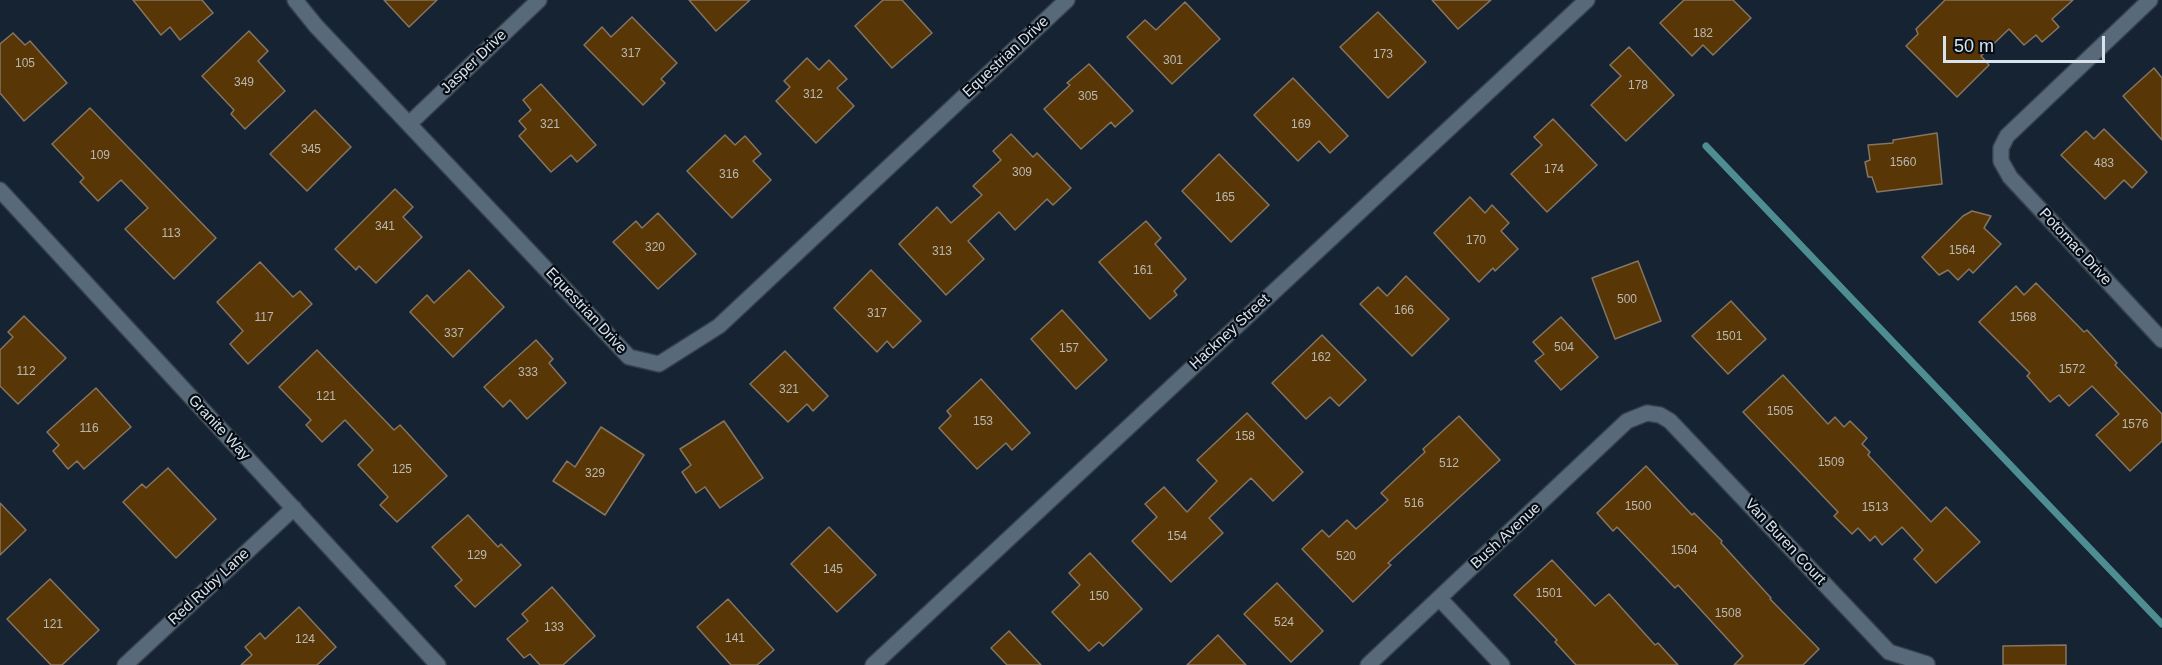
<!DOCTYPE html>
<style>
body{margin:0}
#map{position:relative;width:2162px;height:665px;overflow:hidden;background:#152332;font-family:Arial,sans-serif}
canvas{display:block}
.scale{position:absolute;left:1943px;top:36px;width:162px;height:27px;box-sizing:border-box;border:3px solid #d9e3ed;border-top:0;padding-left:8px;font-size:18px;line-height:21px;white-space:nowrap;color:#d9e3ed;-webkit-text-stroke:4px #060c13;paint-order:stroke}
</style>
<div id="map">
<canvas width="2162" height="665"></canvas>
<div class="scale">50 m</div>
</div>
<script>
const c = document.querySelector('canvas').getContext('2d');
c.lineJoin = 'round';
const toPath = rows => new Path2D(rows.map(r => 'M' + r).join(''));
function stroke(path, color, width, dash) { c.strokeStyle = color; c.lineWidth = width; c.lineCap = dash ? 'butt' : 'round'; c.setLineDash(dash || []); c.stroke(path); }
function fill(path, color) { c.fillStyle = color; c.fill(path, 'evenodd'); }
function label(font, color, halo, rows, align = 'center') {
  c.font = font + ' Arial,sans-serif'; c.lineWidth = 4.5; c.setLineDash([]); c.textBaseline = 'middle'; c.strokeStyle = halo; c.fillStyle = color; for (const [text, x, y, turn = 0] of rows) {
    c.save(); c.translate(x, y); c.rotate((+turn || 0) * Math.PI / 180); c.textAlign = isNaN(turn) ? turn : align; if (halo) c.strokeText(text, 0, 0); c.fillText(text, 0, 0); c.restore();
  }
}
stroke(toPath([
 [1706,146,2162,624]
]), '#4e8e93', 7);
const building = toPath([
 [133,0,202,0,213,13,180,40,170,27,161,35,133,0],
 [384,0,437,0,409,27,384,0],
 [689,0,750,0,716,31,689,0],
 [883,0,902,0,932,33,892,68,855,26,883,0],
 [1432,0,1491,0,1458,29,1432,0],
 [1684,0,1733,0,1751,18,1713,55,1703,45,1692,56,1660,23,1684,0],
 [1945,0,2073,0,2052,19,2059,27,2042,42,2036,35,2024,45,2009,29,1981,56,1989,65,1957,97,1906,46,1918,34,1916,29,1945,0],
 [1185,2,1220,39,1172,84,1127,37,1145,20,1156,30,1185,2],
 [1378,12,1426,62,1388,98,1340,47,1378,12],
 [632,17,677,63,661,79,665,83,643,105,584,45,602,27,611,37,632,17],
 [249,31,268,51,258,61,285,91,245,129,231,114,234,110,202,76,249,31],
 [13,33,25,45,30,41,67,83,24,121,0,93,0,44,13,33],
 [1629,47,1674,95,1626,141,1591,105,1621,76,1610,65,1629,47],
 [807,58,819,70,829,60,847,79,837,88,854,106,816,143,776,101,790,87,784,81,807,58],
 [1089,64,1133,111,1115,127,1111,122,1081,149,1044,109,1070,85,1067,83,1089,64],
 [2154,68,2162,78,2162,140,2123,96,2154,68],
 [1293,78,1348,136,1330,153,1319,141,1298,161,1254,115,1293,78],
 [541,84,596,145,577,162,571,155,551,172,519,136,526,129,519,121,531,110,523,100,541,84],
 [90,108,216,238,174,279,125,229,148,208,121,180,98,201,80,182,84,178,52,144,90,108],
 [315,110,351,147,307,191,270,154,315,110],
 [1553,119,1597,165,1547,212,1511,174,1542,145,1534,137,1553,119],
 [2104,129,2147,172,2132,188,2124,180,2105,199,2061,155,2086,131,2094,139,2104,129],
 [1937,133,1942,184,1877,192,1872,177,1868,177,1865,162,1870,160,1868,145,1893,143,1893,140,1937,133],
 [1011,134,1033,157,1037,153,1071,188,1053,205,1047,199,1015,230,999,212,968,241,984,259,946,295,899,244,937,207,951,223,982,195,973,186,1001,160,993,151,1011,134],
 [725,135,735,145,745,136,761,154,753,161,771,180,732,218,687,171,725,135],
 [1219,154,1269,205,1231,242,1182,191,1219,154],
 [395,189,413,207,403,217,422,237,376,283,359,266,356,270,335,249,395,189],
 [1470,197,1485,213,1492,205,1509,223,1501,231,1518,249,1495,271,1493,268,1479,282,1434,233,1470,197],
 [1972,211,1991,216,1984,228,2001,244,1973,273,1969,269,1958,280,1948,270,1939,275,1922,257,1963,216,1972,211],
 [658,213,696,254,658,289,613,242,636,221,642,228,658,213],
 [1146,221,1161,238,1155,244,1186,279,1174,291,1177,295,1150,319,1099,262,1146,221],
 [1638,261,1661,321,1615,339,1592,278,1638,261],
 [260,262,293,297,300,291,312,304,248,364,230,344,243,331,217,302,260,262],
 [469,270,504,307,453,357,410,312,427,295,434,303,469,270],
 [871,270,921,321,893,348,887,341,877,352,834,308,871,270],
 [1406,276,1449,319,1412,356,1360,304,1378,287,1387,296,1406,276],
 [2036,283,2084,332,2087,330,2117,363,2115,365,2162,414,2162,441,2130,471,2096,435,2119,414,2092,386,2069,406,2059,395,2050,402,2027,376,2030,373,1979,322,2016,286,2024,295,2036,283],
 [1731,301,1766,339,1728,374,1692,336,1731,301],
 [1062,310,1107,360,1076,389,1031,339,1062,310],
 [24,316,66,358,18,404,0,386,0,350,13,337,8,332,24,316],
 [1561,317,1598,357,1561,390,1535,361,1544,354,1533,342,1561,317],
 [1322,335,1366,380,1339,406,1330,397,1306,419,1272,383,1322,335],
 [536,340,553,359,549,363,566,383,527,419,510,400,503,407,484,387,536,340],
 [317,350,394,430,400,425,447,476,397,522,380,505,388,497,358,465,373,450,345,420,322,442,306,425,311,420,279,387,317,350],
 [785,351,828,396,813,411,807,404,788,422,750,384,785,351],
 [1783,375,1828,424,1835,417,1844,427,1850,421,1867,438,1862,444,1870,452,1868,455,1931,522,1946,507,1980,542,1936,583,1914,559,1923,550,1902,527,1882,545,1875,536,1870,541,1858,528,1852,534,1834,516,1838,512,1743,412,1783,375],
 [981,379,1030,433,1012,450,1006,443,977,469,939,428,951,416,947,411,981,379],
 [96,388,131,427,84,469,77,461,68,469,53,451,59,445,47,432,96,388],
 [1247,413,1303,472,1273,501,1251,478,1209,518,1223,533,1171,582,1132,541,1157,517,1145,504,1164,487,1187,512,1217,481,1197,460,1247,413],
 [1459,416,1500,460,1388,563,1391,565,1353,602,1302,549,1322,530,1329,537,1347,520,1356,529,1388,500,1381,493,1425,452,1423,449,1459,416],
 [724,421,763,478,720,508,705,487,696,493,682,472,691,465,680,449,724,421],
 [601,427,644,455,605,515,553,481,567,461,575,467,601,427],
 [1646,466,1692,515,1694,513,1722,541,1721,543,1771,598,1770,599,1819,649,1803,665,1734,665,1743,656,1678,585,1675,588,1617,527,1613,531,1597,513,1646,466],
 [168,468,216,519,176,558,123,502,142,484,146,488,168,468],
 [0,503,26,530,0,555,0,503],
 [468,515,498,547,501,544,521,565,475,607,455,586,462,580,432,547,468,515],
 [829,527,876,575,837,612,791,564,829,527],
 [1090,553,1142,609,1103,646,1099,642,1089,651,1052,612,1080,585,1069,573,1090,553],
 [1552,560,1595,606,1609,594,1655,645,1658,643,1678,665,1576,665,1555,642,1557,640,1514,595,1552,560],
 [50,579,99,630,62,665,51,665,7,619,50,579],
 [1277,583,1323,631,1291,662,1244,614,1277,583],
 [552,587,595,636,563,665,540,665,530,654,524,658,507,639,528,621,522,614,552,587],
 [728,599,774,650,757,665,731,665,697,627,728,599],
 [299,607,336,647,317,665,241,665,252,655,245,647,260,633,265,639,299,607],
 [1009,631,1041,665,1007,665,991,648,1009,631],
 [1218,635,1246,665,1187,665,1218,635],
 [2066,645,2066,665,2003,665,2003,646,2066,645]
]);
fill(building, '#583605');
stroke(building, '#857562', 1.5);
const minor = toPath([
 [295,0,316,26,629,357,659,364,719,326,1067,0],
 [2150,0,2007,136,2001,148,2001,161,2010,177,2162,340],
 [409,124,539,0],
 [0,190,438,665],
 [1439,598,1502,665],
 [125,665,294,508],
 [873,665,1587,0],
 [1368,665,1627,421,1647,413,1660,415,1670,421,1889,652,1927,664]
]);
stroke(minor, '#36404c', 18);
stroke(minor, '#58697a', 15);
label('12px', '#b9b8b3', null, [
 ["182",1703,34],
 ["317",631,54],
 ["173",1383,55],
 ["301",1173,61],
 ["105",25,64],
 ["349",244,83],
 ["178",1638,86],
 ["312",813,95],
 ["305",1088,97],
 ["321",550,125],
 ["169",1301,125],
 ["345",311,150],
 ["109",100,156],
 ["1560",1903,163],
 ["483",2104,164],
 ["174",1554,170],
 ["309",1022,173],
 ["316",729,175],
 ["165",1225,198],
 ["341",385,227],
 ["113",171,234],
 ["170",1476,241],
 ["320",655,248],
 ["1564",1962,251],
 ["313",942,252],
 ["161",1143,271],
 ["500",1627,300],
 ["166",1404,311],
 ["317",877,314],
 ["117",264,318],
 ["1568",2023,318],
 ["337",454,334],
 ["1501",1729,337],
 ["504",1564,348],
 ["157",1069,349],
 ["162",1321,358],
 ["1572",2072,370],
 ["112",26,372],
 ["333",528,373],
 ["321",789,390],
 ["121",326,397],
 ["1505",1780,412],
 ["153",983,422],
 ["1576",2135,425],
 ["116",89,429],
 ["158",1245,437],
 ["1509",1831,463],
 ["512",1449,464],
 ["125",402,470],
 ["329",595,474],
 ["516",1414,504],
 ["1500",1638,507],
 ["1513",1875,508],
 ["154",1177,537],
 ["1504",1684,551],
 ["129",477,556],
 ["520",1346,557],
 ["145",833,570],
 ["1501",1549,594],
 ["150",1099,597],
 ["1508",1728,614],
 ["524",1284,623],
 ["121",53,625],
 ["133",554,628],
 ["141",735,639],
 ["124",305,640]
]);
label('15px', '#d9e3ed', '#060c13', [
 ["Equestrian Drive",1006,57,-43],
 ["Jasper Drive",474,62,-44],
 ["Potomac Drive",2075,247,47],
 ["Equestrian Drive",586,311,47],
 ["Hackney Street",1230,332,-43],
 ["Granite Way",219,428,47],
 ["Bush Avenue",1506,536,-43],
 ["Van Buren Court",1785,542,47],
 ["Red Ruby Lane",209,587,-43]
]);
</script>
